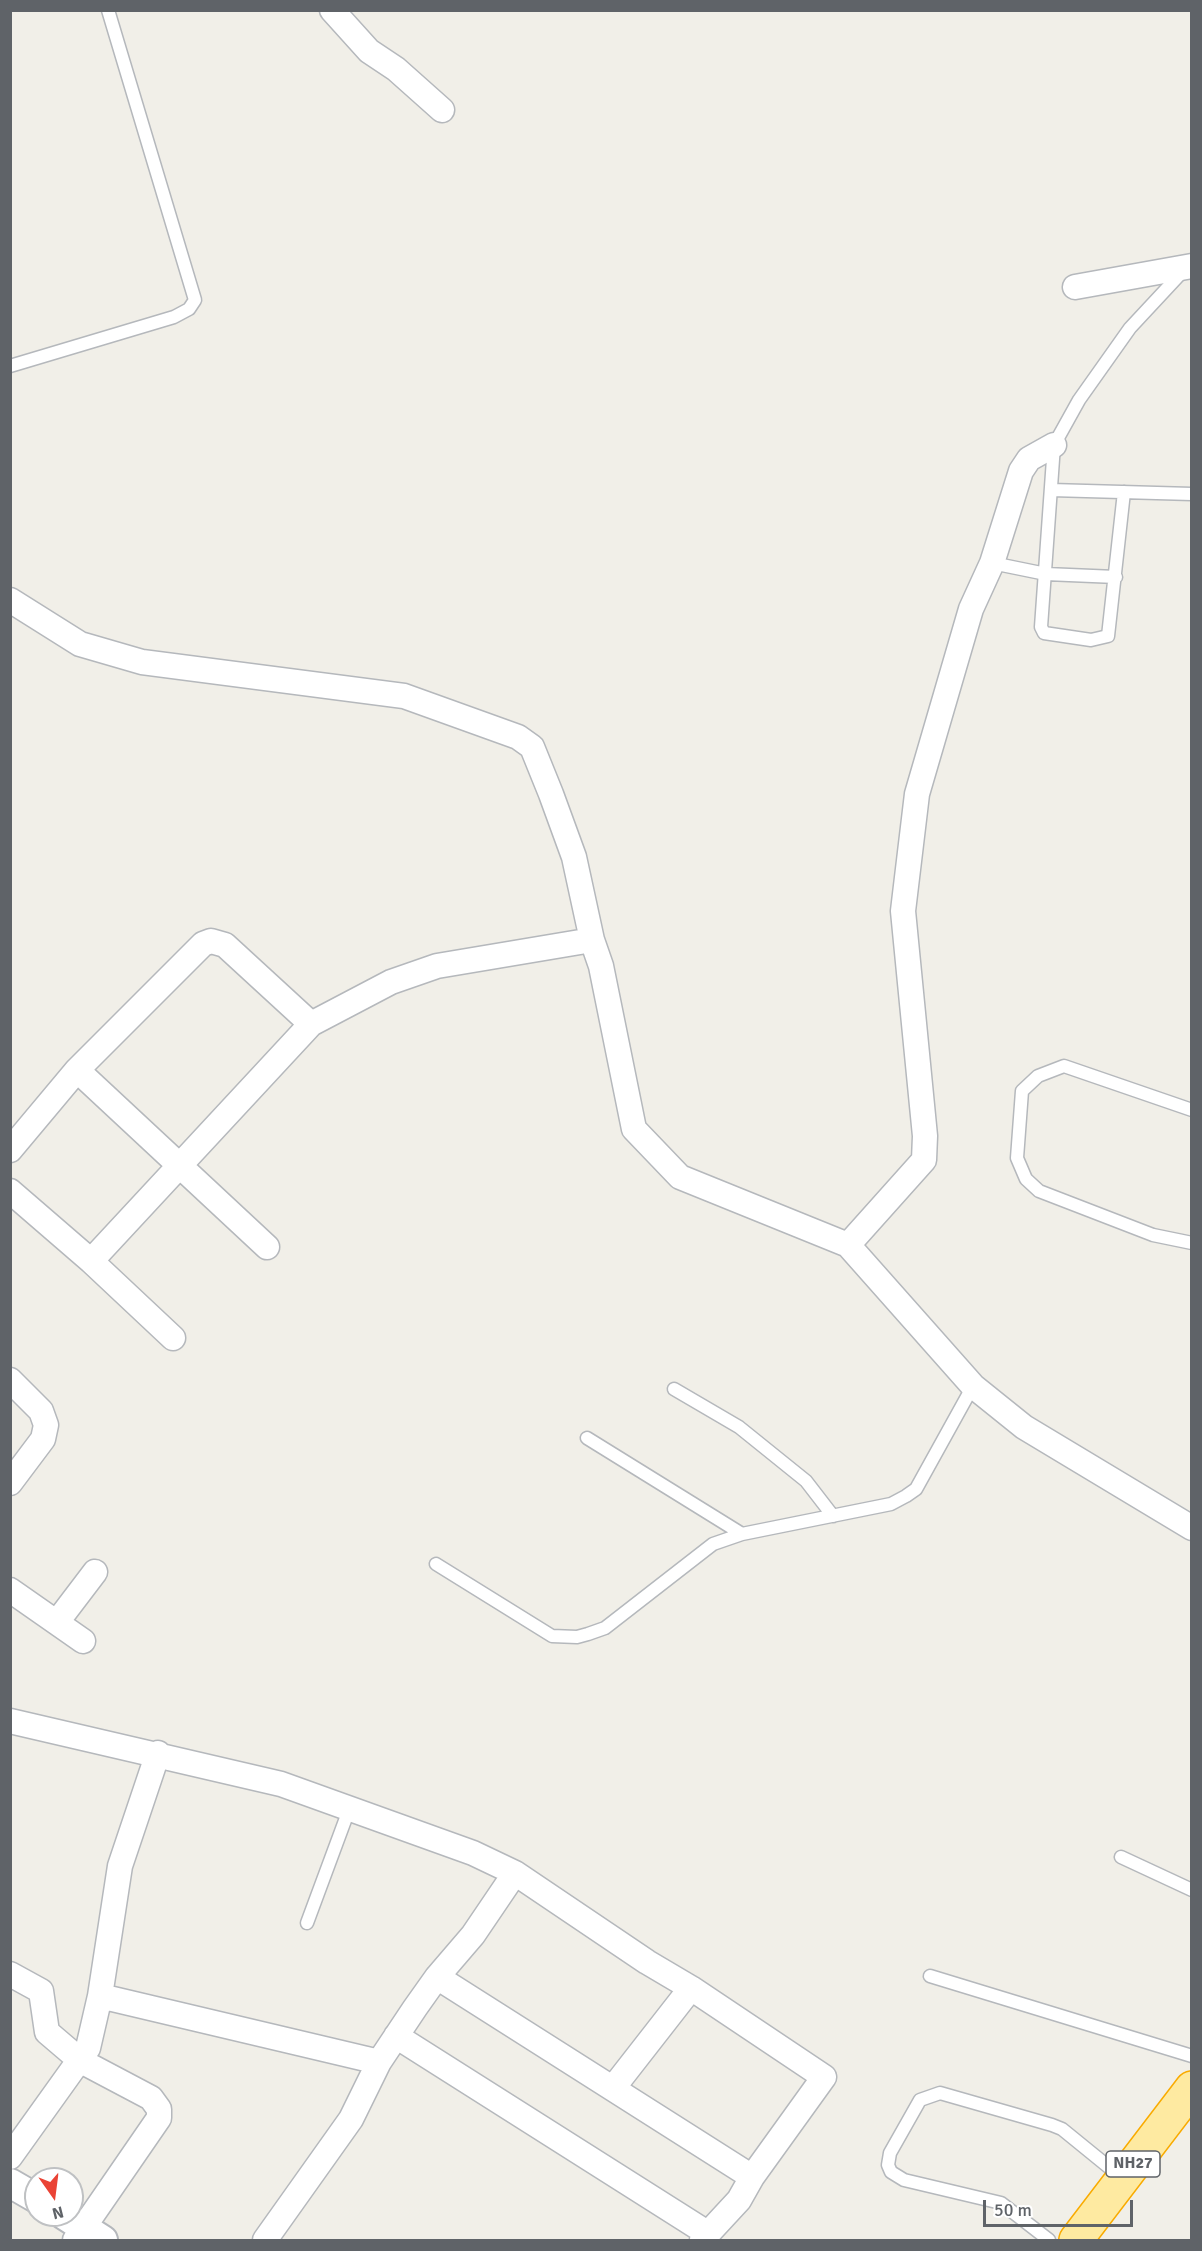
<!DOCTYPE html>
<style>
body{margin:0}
#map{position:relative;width:1202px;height:2251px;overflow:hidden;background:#f1efe8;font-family:Signika,sans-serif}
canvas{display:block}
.frame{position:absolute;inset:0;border:12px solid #5f6368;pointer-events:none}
.north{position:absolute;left:24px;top:2167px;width:60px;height:60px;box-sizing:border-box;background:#fff;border:2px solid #bfc1c3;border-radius:50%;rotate:166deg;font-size:16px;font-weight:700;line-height:24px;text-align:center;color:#5f6368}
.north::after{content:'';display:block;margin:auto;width:21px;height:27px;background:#ea4335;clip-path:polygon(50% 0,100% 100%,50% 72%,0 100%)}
.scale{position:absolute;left:983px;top:2200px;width:150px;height:27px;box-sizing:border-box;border:3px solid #5f6368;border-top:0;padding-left:8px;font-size:18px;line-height:21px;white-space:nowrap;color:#5f6368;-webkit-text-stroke:4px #fff;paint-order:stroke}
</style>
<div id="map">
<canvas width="1202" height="2251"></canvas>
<div class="frame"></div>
<div class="north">N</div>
<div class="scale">50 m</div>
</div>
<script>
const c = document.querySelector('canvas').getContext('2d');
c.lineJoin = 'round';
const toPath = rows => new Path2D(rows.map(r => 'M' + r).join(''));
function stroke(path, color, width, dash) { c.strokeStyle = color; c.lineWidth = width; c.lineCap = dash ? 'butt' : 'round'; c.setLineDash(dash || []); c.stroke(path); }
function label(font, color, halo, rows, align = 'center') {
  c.font = font + ' Signika,sans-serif'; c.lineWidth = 4.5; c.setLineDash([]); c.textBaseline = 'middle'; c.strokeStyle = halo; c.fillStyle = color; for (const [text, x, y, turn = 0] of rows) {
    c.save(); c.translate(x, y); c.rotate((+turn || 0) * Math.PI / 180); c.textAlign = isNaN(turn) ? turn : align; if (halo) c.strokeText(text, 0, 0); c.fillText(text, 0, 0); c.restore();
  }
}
const service = toPath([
 [10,366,174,317,189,309,195,300,108,10],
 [1051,490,1192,494],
 [1124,492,1108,636,1091,640,1044,633,1041,627,1054,445,1079,400,1130,328,1184,270],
 [992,563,1046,574,1116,577],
 [1192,1110,1064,1066,1038,1076,1022,1091,1017,1158,1026,1179,1039,1191,1153,1235,1192,1243],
 [674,1389,739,1427,806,1481,833,1516],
 [587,1438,742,1534],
 [436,1564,552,1636,577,1637,588,1634,605,1628,713,1544,742,1534,891,1504,906,1496,916,1489,973,1386],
 [1121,1857,1192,1890],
 [307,1923,350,1807],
 [930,1976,1192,2056],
 [1049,2240,1001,2203,904,2180,891,2172,888,2165,890,2153,920,2100,940,2093,1052,2125,1062,2129,1121,2177]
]);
const minor = toPath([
 [332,10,369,51,396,69,442,110],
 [1075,287,1192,266],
 [10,600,80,644,142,662,404,696,518,737,532,747,551,794,574,857,592,940],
 [77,1070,267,1247],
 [10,1150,77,1070,203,944,211,941,225,945,311,1024],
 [10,1191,91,1261,173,1338],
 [848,1245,924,1160,925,1136,903,911,917,794,971,609,992,563,1021,471,1029,459,1054,445],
 [91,1261,311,1024,391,982,437,966,592,940,601,966,634,1129,680,1177,848,1245,973,1386,1024,1427,1192,1528],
 [10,1380,41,1411,46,1425,43,1439,10,1483],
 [10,1590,83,1641],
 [57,1622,95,1572],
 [10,1721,281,1784,473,1853,515,1873,647,1962,691,1988,824,2077,752,2177,739,2200,702,2240],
 [10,1974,41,1991,47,2032,81,2061,151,2098,159,2109,159,2118,75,2240],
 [437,1977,752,2177],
 [100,1996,379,2062],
 [396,2036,707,2233],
 [613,2088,691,1988],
 [10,2157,88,2048,100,1996,120,1866,158,1753],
 [265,2240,351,2119,379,2062,415,2008,437,1977,473,1935,515,1873]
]);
const tertiary = toPath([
 [10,2183,36,2198],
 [64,2215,103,2240]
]);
const trunk = toPath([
 [1076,2240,1192,2088]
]);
stroke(service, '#b5b8bc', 15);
stroke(minor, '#b5b8bc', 27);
stroke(tertiary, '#b5b8bc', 32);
stroke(trunk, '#f9ab00', 36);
stroke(service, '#fff', 12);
stroke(minor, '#fff', 24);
stroke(tertiary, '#fff', 28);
stroke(trunk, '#feeaa1', 33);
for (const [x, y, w] of [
 [1133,2164,54]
]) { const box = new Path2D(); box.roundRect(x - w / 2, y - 13, w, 26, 4.5); c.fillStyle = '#fff'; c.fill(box); stroke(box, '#5f6368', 1.5); }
label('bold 16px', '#5f6368', null, [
 ["NH27",1133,2164]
]);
</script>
